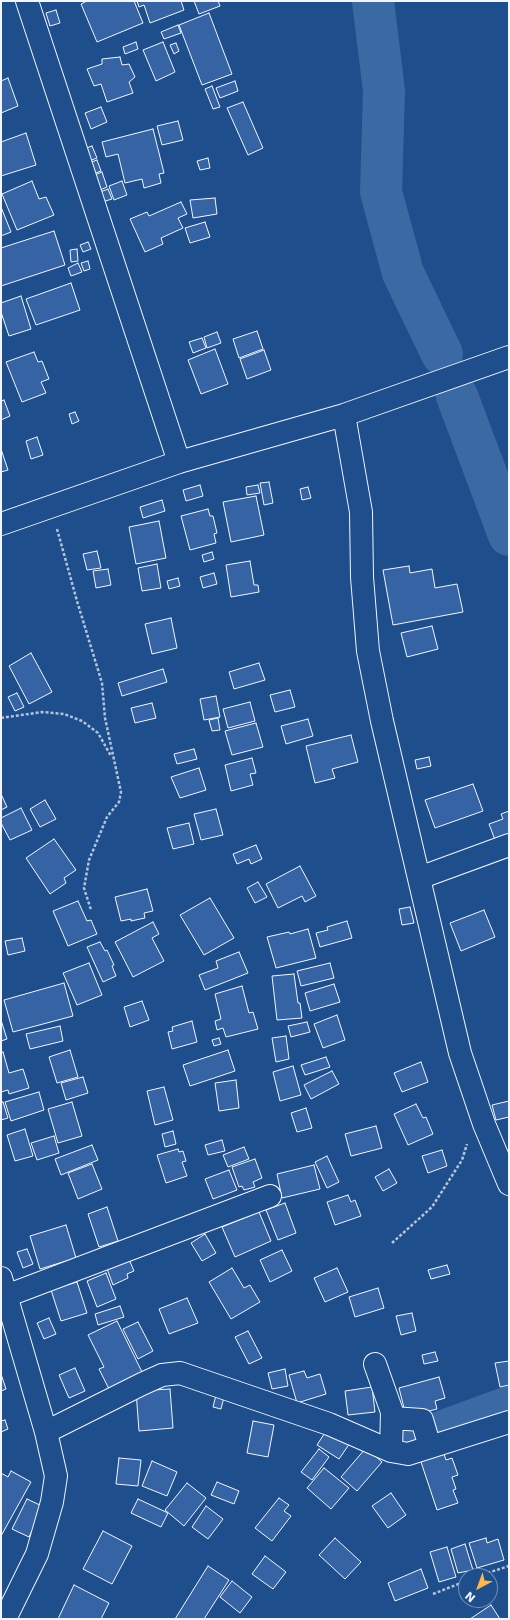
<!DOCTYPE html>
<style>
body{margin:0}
#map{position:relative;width:510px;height:1620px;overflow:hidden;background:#1f4e8c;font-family:"DejaVu Sans",sans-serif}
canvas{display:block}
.frame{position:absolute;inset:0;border:2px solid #f2f6ff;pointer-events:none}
.north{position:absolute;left:458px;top:1568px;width:40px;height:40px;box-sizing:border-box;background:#1f4e8c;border:1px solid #7391ba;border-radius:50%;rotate:221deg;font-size:11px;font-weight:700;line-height:16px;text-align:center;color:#f2f6ff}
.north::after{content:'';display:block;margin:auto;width:14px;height:18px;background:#ffb74d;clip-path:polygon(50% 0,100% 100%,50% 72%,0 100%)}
</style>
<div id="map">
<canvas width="510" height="1620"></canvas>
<div class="frame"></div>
<div class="north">N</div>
</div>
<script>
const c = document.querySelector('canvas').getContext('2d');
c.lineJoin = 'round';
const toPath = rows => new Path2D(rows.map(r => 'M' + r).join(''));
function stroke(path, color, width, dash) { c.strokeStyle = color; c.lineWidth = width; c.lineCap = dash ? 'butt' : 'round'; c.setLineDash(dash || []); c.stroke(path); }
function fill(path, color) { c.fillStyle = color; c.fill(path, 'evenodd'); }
stroke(toPath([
 [373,1,384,91,381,192,403,273,442,354],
 [457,396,509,535],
 [438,1433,509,1407],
 [403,1441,416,1438]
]), '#3b69a3', 42);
const building = toPath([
 [87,1,134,1,143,23,97,42,81,4,87,1],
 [137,1,181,1,184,10,150,23,144,5,139,7,137,1],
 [194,1,218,1,220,6,199,14,194,1],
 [56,10,60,23,50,26,46,13,56,10],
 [209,13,232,74,202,85,179,25,209,13],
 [178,25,181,33,164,39,161,32,178,25],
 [136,42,138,49,125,54,123,47,136,42],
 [163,42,175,72,156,81,143,50,163,42],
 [176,43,179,51,174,54,170,45,176,43],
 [120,57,122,65,129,64,135,77,129,82,133,93,107,102,101,84,94,86,87,69,102,64,102,59,120,57],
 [8,78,18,106,1,113,1,81,8,78],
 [235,81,238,91,220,98,216,88,235,81],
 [212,86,220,107,213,109,205,89,212,86],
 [243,102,263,148,248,155,227,108,243,102],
 [101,107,107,122,91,129,85,113,101,107],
 [178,121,183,140,162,145,157,126,178,121],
 [153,129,164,173,159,174,161,183,144,188,142,179,125,183,118,154,106,157,102,142,153,129],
 [26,133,36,165,1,176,1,142,26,133],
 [92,146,97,158,89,161,84,149,92,146],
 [208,158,210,168,200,170,197,161,208,158],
 [97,160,101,171,93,174,89,163,97,160],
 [102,172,107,187,98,191,92,176,102,172],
 [32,181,39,199,46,197,54,215,17,230,2,194,32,181],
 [122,181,127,195,114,200,109,186,122,181],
 [108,189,112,199,102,202,98,193,108,189],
 [215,198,217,214,193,218,190,200,215,198],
 [181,202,187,214,178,218,183,228,161,238,163,244,145,252,130,219,147,212,149,216,181,202],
 [1,207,11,232,1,236,1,207],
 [205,222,210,237,190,243,185,228,205,222],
 [54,231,65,265,1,286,1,248,54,231],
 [88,242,91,249,83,252,80,245,88,242],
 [77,249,78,261,71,262,70,250,77,249],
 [88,261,90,269,84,271,81,263,88,261],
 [78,263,82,272,71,276,68,268,78,263],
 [71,283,80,310,36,325,26,299,71,283],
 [21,296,31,329,9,336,1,312,1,303,21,296],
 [257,331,263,349,239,358,233,339,257,331],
 [217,332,221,343,207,348,204,337,217,332],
 [202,338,206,348,193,353,189,342,202,338],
 [215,349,228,384,201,394,188,360,215,349],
 [264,350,271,370,247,379,240,359,264,350],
 [34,352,38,362,42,361,49,379,41,382,46,393,22,402,6,362,34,352],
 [4,400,10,416,1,420,1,401,4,400],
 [75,412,79,421,72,424,69,414,75,412],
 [37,437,43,455,31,459,26,441,37,437],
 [1,449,8,470,1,472,1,449],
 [269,482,273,503,264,505,260,483,269,482],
 [200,485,203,496,186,501,183,490,200,485],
 [258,485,260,493,247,495,246,487,258,485],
 [308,487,311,498,302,500,300,489,308,487],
 [256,496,264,535,231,542,223,502,256,496],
 [162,500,165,511,143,518,140,507,162,500],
 [208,509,210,516,213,516,217,533,214,534,216,543,190,550,181,516,208,509],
 [159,521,166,558,136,564,129,527,159,521],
 [97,551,101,568,87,570,83,554,97,551],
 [212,552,214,559,204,562,202,555,212,552],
 [250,561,254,585,258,585,259,592,231,597,226,565,250,561],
 [157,564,161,588,142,591,138,568,157,564],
 [409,566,410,573,432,569,435,588,457,584,463,612,393,625,383,570,409,566],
 [108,569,111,585,96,588,93,571,108,569],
 [214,573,217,584,203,588,200,577,214,573],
 [178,578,180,586,169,589,167,581,178,578],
 [171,618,177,648,152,654,145,624,171,618],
 [432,626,438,649,407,657,401,633,432,626],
 [31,653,52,692,29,704,9,666,31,653],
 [259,663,265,680,234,689,229,672,259,663],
 [163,669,167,682,122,696,118,683,163,669],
 [290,690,295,707,275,712,270,695,290,690],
 [17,693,24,707,15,711,8,697,17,693],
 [216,696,220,717,204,720,200,699,216,696],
 [250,702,255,721,228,728,223,709,250,702],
 [152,703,156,718,135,723,131,708,152,703],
 [218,718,220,730,212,731,209,720,218,718],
 [308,719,313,736,286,744,281,726,308,719],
 [256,723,263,747,232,755,225,731,256,723],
 [351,735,358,762,332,769,335,778,315,783,306,746,351,735],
 [194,749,197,759,177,764,174,754,194,749],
 [429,757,431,766,417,769,415,760,429,757],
 [252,758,256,773,250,774,253,785,231,791,225,765,252,758],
 [199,768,206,790,180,798,171,777,199,768],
 [473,784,483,811,435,828,425,800,473,784],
 [1,794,7,807,1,810,1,794],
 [45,800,56,819,40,827,30,809,45,800],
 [21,808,32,830,10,840,1,823,1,818,21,808],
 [216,809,223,835,201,840,194,814,216,809],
 [509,811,509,835,495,840,489,824,503,819,501,814,509,811],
 [189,823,194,844,173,849,167,828,189,823],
 [54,839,76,870,64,878,66,883,50,894,26,858,54,839],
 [256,845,262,859,251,864,249,859,237,864,233,854,256,845],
 [300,866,316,896,305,902,302,896,278,908,266,884,300,866],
 [258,882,267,897,255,903,247,888,258,882],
 [147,889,153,911,144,913,145,918,131,921,131,919,121,921,115,897,147,889],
 [210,898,234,938,204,955,180,915,210,898],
 [78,901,87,921,91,920,97,934,68,946,53,911,78,901],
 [410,907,414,923,402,925,399,909,410,907],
 [484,910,495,937,461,951,450,923,484,910],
 [347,921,352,938,320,947,316,933,328,930,327,927,347,921],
 [153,922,159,934,152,938,164,961,133,977,115,942,153,922],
 [308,929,316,958,276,968,267,937,289,932,290,934,308,929],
 [22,938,25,951,8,955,5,941,22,938],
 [100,942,105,951,107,950,114,965,112,966,116,976,103,982,87,947,100,942],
 [239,952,248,973,205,990,199,975,218,968,216,961,239,952],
 [89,963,102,995,77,1005,63,973,89,963],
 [330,963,334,978,301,986,297,971,330,963],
 [294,974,298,1003,300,1003,302,1018,277,1020,272,976,294,974],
 [64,983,73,1016,13,1032,4,1000,64,983],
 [334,984,340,1002,310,1011,305,993,334,984],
 [242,986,249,1013,253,1012,258,1029,226,1037,223,1028,217,1030,215,1021,221,1019,215,994,242,986],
 [142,1001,149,1020,130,1027,124,1007,142,1001],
 [337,1015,345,1040,323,1048,314,1024,337,1015],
 [1,1020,7,1039,1,1041,1,1020],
 [192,1021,197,1042,172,1049,168,1032,173,1031,172,1027,192,1021],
 [307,1022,310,1032,291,1037,288,1026,307,1022],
 [60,1026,63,1041,30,1049,26,1034,60,1026],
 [286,1036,289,1059,276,1062,272,1038,286,1036],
 [219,1038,221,1044,214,1046,212,1040,219,1038],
 [70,1050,78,1077,57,1083,49,1057,70,1050],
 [228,1050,235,1071,190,1086,183,1065,228,1050],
 [3,1052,9,1073,23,1069,29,1088,9,1094,8,1090,1,1092,1,1053,3,1052],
 [326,1057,330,1067,305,1075,301,1065,326,1057],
 [421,1062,428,1082,402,1092,394,1073,421,1062],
 [293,1066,301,1095,280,1101,273,1072,293,1066],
 [332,1071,339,1084,311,1099,304,1085,332,1071],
 [83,1077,88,1093,66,1100,61,1083,83,1077],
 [236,1080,239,1108,219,1111,215,1083,236,1080],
 [164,1087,173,1120,155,1125,147,1091,164,1087],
 [39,1092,44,1110,11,1121,5,1102,39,1092],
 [509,1101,509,1117,496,1120,492,1105,509,1101],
 [3,1102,8,1118,1,1120,1,1103,3,1102],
 [72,1102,82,1136,58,1143,48,1109,72,1102],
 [416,1104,423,1118,426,1117,433,1134,408,1145,394,1114,416,1104],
 [306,1108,312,1128,297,1132,291,1113,306,1108],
 [376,1126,382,1148,351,1156,345,1134,376,1126],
 [25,1129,33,1156,15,1161,7,1135,25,1129],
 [173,1131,176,1144,165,1147,162,1134,173,1131],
 [54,1136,59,1153,37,1160,31,1143,54,1136],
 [222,1140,225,1151,208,1155,205,1145,222,1140],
 [92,1145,98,1160,61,1175,55,1159,92,1145],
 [244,1147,249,1159,228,1167,223,1155,244,1147],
 [178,1149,179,1152,183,1151,186,1161,182,1162,187,1176,166,1183,157,1155,178,1149],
 [442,1150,447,1166,428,1173,422,1156,442,1150],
 [327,1156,339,1182,327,1188,315,1162,327,1156],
 [255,1159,262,1178,253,1182,255,1187,244,1190,242,1186,239,1187,232,1167,255,1159],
 [92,1164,102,1189,78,1199,68,1173,92,1164],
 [314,1165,320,1189,282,1198,277,1174,314,1165],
 [389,1169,397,1183,383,1191,375,1177,389,1169],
 [229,1170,237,1190,213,1199,205,1179,229,1170],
 [348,1195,351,1202,355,1200,361,1216,335,1225,327,1202,348,1195],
 [285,1203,296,1233,278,1240,266,1210,285,1203],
 [107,1207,118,1241,99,1247,88,1214,107,1207],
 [259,1212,271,1241,235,1257,222,1227,259,1212],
 [66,1225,76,1258,40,1269,30,1236,66,1225],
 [205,1234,216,1253,202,1261,191,1243,205,1234],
 [27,1249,33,1264,23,1268,17,1252,27,1249],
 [282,1250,292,1271,270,1282,260,1260,282,1250],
 [128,1257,134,1271,127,1274,128,1278,113,1285,106,1266,128,1257],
 [447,1265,450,1274,431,1279,428,1270,447,1265],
 [232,1268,244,1288,250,1285,260,1302,231,1319,209,1282,232,1268],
 [337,1268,348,1292,325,1302,314,1278,337,1268],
 [106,1273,116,1299,97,1307,87,1281,106,1273],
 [77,1282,87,1313,61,1321,51,1290,77,1282],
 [378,1288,384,1308,355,1317,349,1297,378,1288],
 [187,1298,198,1323,169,1334,159,1309,187,1298],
 [120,1306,124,1317,98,1325,95,1314,120,1306],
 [412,1313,416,1331,401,1335,396,1316,412,1313],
 [49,1318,56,1334,44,1339,37,1323,49,1318],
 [117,1321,142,1372,109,1389,99,1369,104,1367,88,1335,117,1321],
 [138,1322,153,1351,138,1359,123,1329,138,1322],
 [248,1331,262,1358,249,1364,235,1337,248,1331],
 [435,1352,438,1361,424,1364,422,1355,435,1352],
 [509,1361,509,1385,500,1387,495,1363,509,1361],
 [75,1368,85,1391,69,1398,59,1375,75,1368],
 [285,1369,288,1386,272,1389,268,1373,285,1369],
 [304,1371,307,1378,320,1374,326,1394,297,1403,289,1375,304,1371],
 [1,1374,6,1389,1,1391,1,1374],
 [439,1377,445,1398,435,1401,437,1409,414,1415,405,1412,399,1388,439,1377],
 [372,1387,375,1412,348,1415,345,1391,372,1387],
 [170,1389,173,1428,139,1431,136,1391,170,1389],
 [216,1395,224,1397,221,1409,213,1407,216,1395],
 [5,1420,8,1429,1,1432,1,1421,5,1420],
 [253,1421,274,1425,268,1457,247,1453,253,1421],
 [328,1428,350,1443,339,1459,317,1445,328,1428],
 [366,1448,382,1462,357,1491,341,1477,366,1448],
 [319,1449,329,1457,312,1480,301,1472,319,1449],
 [443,1451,446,1460,452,1458,458,1475,452,1477,456,1489,453,1490,458,1503,437,1510,420,1459,443,1451],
 [119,1458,141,1460,138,1486,116,1484,119,1458],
 [152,1461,177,1472,167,1496,142,1486,152,1461],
 [324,1468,349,1488,331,1509,307,1488,324,1468],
 [11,1471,31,1482,1,1536,1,1473,8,1477,11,1471],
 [217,1482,239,1491,234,1504,211,1495,217,1482],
 [187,1483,206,1498,184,1526,165,1510,187,1483],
 [391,1493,406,1515,388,1528,372,1506,391,1493],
 [279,1498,289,1505,284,1511,291,1516,272,1541,255,1528,279,1498],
 [27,1499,44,1507,29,1537,12,1529,27,1499],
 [138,1499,168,1513,161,1527,131,1513,138,1499],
 [206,1506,223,1519,208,1539,192,1527,206,1506],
 [103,1531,132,1546,112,1584,83,1569,103,1531],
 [335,1538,361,1562,345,1579,319,1555,335,1538],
 [486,1538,487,1543,498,1539,504,1560,477,1568,469,1543,486,1538],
 [465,1544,473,1570,458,1573,451,1549,465,1544],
 [447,1547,456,1577,439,1582,430,1552,447,1547],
 [265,1556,286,1572,273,1589,252,1574,265,1556],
 [208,1566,229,1580,204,1619,175,1619,208,1566],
 [421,1569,428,1588,395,1601,388,1583,421,1569],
 [232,1581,252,1597,240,1613,220,1597,232,1581],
 [74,1585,109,1603,101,1619,58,1619,74,1585],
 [491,1605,500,1619,470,1619,491,1605]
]);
fill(building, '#3563a3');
stroke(building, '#f2f6ff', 1);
const minor = toPath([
 [27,1,179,462],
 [344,415,361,512,362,577,368,651,382,721,460,1053,484,1124,509,1184],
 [1,524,179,462,344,415,509,357],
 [419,878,509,845],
 [1,1278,46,1432,56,1476,52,1502,37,1554,5,1619],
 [6,1296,270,1196],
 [375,1364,392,1412,391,1451],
 [392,1418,422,1420,430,1447],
 [46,1432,142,1384,162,1375,180,1373,329,1424,391,1451,408,1454,509,1422]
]);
stroke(minor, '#f2f6ff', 24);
stroke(toPath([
 [57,529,77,601,102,683,105,718,121,792,119,802,107,817,89,860,84,888,91,910],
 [1,718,42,712,64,714,82,721,98,733,111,756],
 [392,1243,432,1207,462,1160,467,1144],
 [478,1576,509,1566],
 [433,1594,466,1581]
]), '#b3c4dc', 2.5, [3, 2]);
stroke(minor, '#1f4e8c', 22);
</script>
